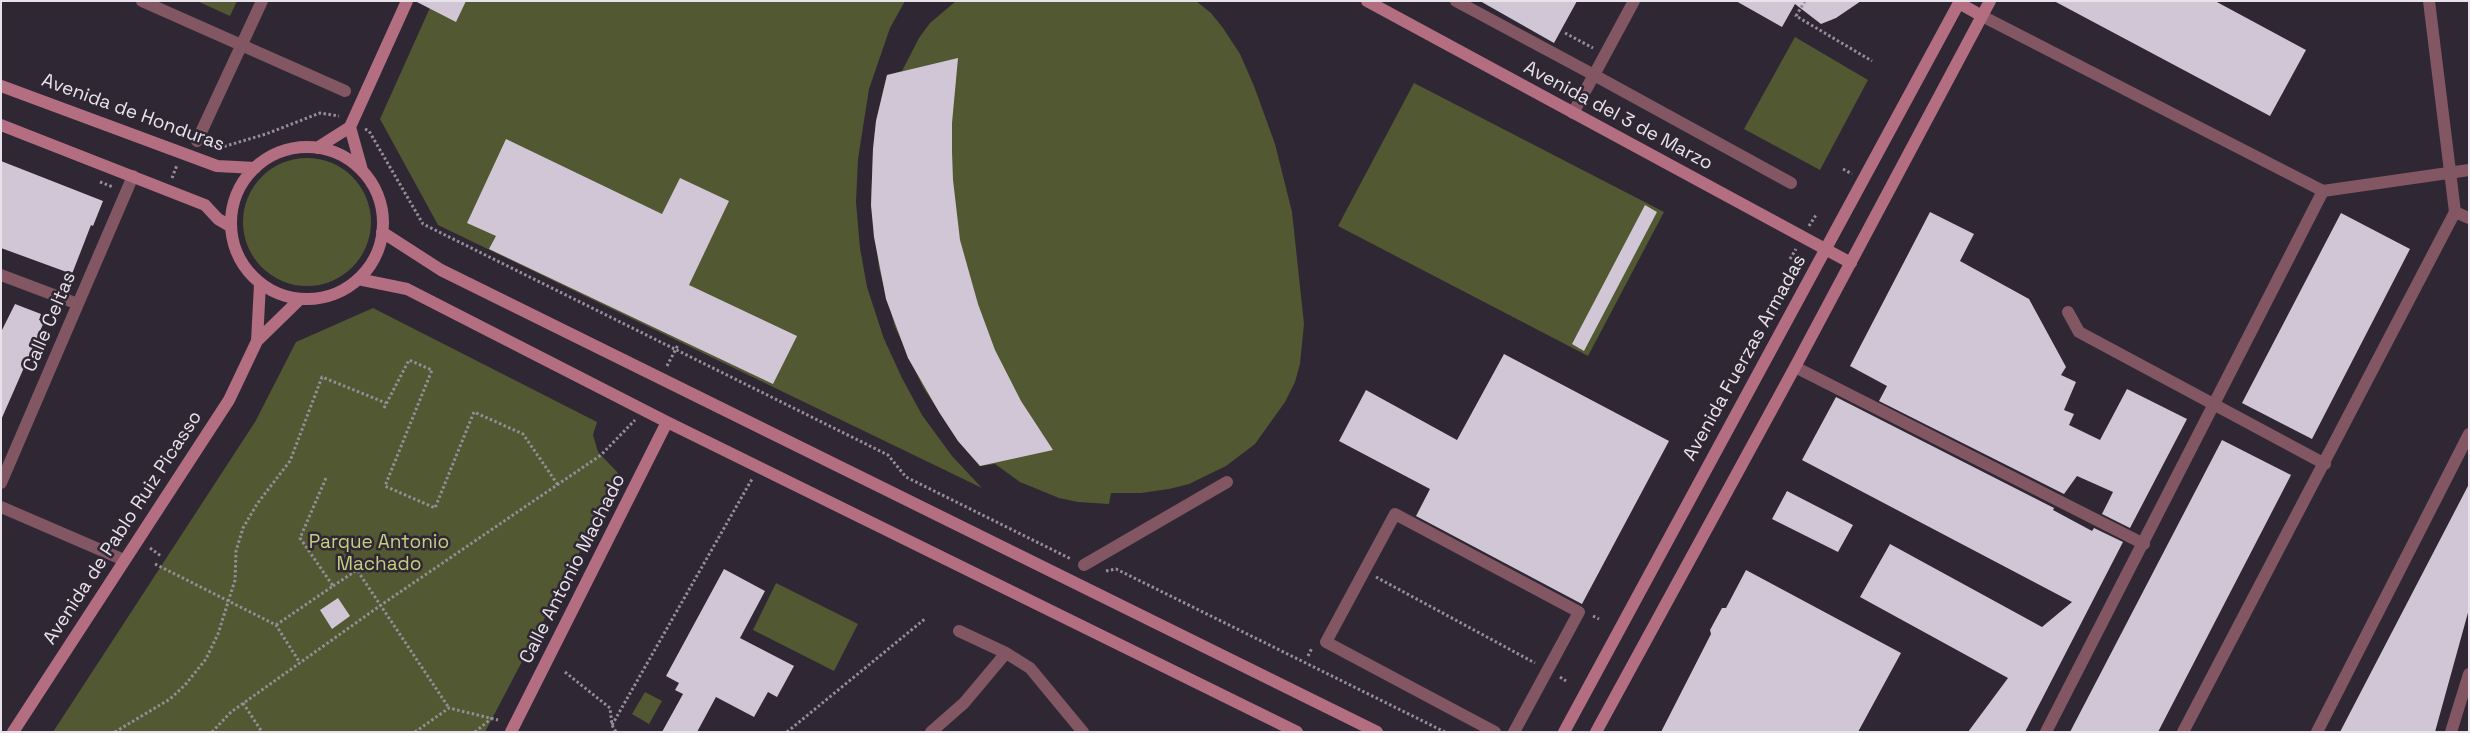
<!DOCTYPE html>
<style>
body{margin:0}
#map{position:relative;width:2470px;height:733px;overflow:hidden;background:#2f2734;font-family:"Space Grotesk",sans-serif}
canvas{display:block}
.frame{position:absolute;inset:0;border:2px solid #e8e3eb;pointer-events:none}
</style>
<div id="map">
<canvas width="2470" height="733"></canvas>
<div class="frame"></div>
</div>
<script>
const c = document.querySelector('canvas').getContext('2d');
c.lineJoin = 'round';
function fill(path, color) { c.fillStyle = color; c.fill(path, 'evenodd'); }
const toPath = rows => new Path2D(rows.map(r => 'M' + r).join(''));
function stroke(path, color, width, dash) { c.strokeStyle = color; c.lineWidth = width; c.lineCap = dash ? 'butt' : 'round'; c.setLineDash(dash || []); c.stroke(path); }
function label(font, color, halo, rows, align = 'center') {
  c.font = font + ' "Space Grotesk",sans-serif'; c.lineWidth = 5; c.setLineDash([]); c.textBaseline = 'middle'; c.strokeStyle = halo; c.fillStyle = color; for (const [text, x, y, turn = 0] of rows) {
    c.save(); c.translate(x, y); c.rotate((+turn || 0) * Math.PI / 180); c.textAlign = isNaN(turn) ? turn : align; if (halo) c.strokeText(text, 0, 0); c.fillText(text, 0, 0); c.restore();
  }
}
fill(toPath([
 [197,1,237,1,230,16],
 [433,1,905,1,890,28,869,89,858,159,856,202,860,248,867,287,884,339,902,378,922,415,952,456,982,488,438,225,380,119],
 [956,1,1196,1,1211,13,1223,28,1240,54,1254,86,1275,144,1292,212,1304,324,1300,364,1295,382,1285,402,1255,444,1226,466,1189,484,1169,489,1141,493,1111,493,1109,504,1078,502,1059,498,1020,482,995,464,980,466,958,441,923,387,895,327,879,268,871,205,873,149,876,121,887,75,902,71,919,38,930,23],
 [1795,37,1868,80,1820,170,1744,129],
 [1414,83,1664,212,1588,356,1338,226],
 '243 222a64 64 0 1 1 128 0a64 64 0 1 1-128 0Z',
 [373,308,597,422,593,435,598,452,620,475,485,732,53,732,255,422,296,342],
 [776,583,858,624,834,671,753,630],
 [645,692,662,701,649,724,632,714]
]), '#525831');
fill(toPath([
 [415,1,466,1,456,22],
 [1480,1,1577,1,1554,43],
 [1736,1,1861,1,1836,18,1821,24,1795,4,1782,27],
 [2054,1,2215,1,2306,50,2270,116],
 [958,58,952,123,952,152,953,180,960,240,978,304,995,350,1021,401,1053,450,980,466,958,441,939,412,908,358,886,299,874,237,871,205,873,149,876,121,887,75],
 [506,139,662,214,680,178,729,201,689,285,797,336,773,384,489,249,496,236,467,223],
 [1,161,103,201,93,226,91,225,72,274,1,248],
 [1645,205,1657,212,1584,351,1572,344],
 [1930,212,1974,234,1960,261,2029,299,2066,367,2061,375,2076,382,2064,410,2074,414,2069,425,2100,440,2127,389,2187,419,2130,528,2102,514,2113,492,2077,476,2064,494,1879,401,1887,386,1850,366],
 [2341,213,2410,249,2312,439,2242,403],
 [15,304,41,314,39,320,44,322,1,420,1,332],
 [1504,354,1669,441,1582,604,1416,516,1430,489,1339,441,1366,390,1457,440],
 [1836,397,2054,508,2053,510,2092,531,2094,528,2123,542,2025,732,1968,732,2008,678,1860,597,1890,544,2042,627,2072,602,1802,460],
 [2222,440,2291,475,2158,732,2070,732],
 [2469,484,2469,609,2435,732,2340,732],
 [1787,491,1853,525,1838,552,1772,519],
 [724,569,765,591,740,638,794,666,777,697,768,692,754,717,716,697,697,732,662,732,683,694,675,690,679,683,666,676],
 [1746,570,1901,653,1858,732,1661,732,1711,634,1710,630,1722,608,1726,608],
 [338,598,350,616,332,629,320,610]
]), '#d1c6d6');
stroke(toPath([
 [1805,1,1796,16,1872,61],
 [1565,33,1593,48],
 [365,129,369,131,423,224,888,455,906,477,1071,559],
 [210,145,219,148,266,134,320,113,339,116],
 [1843,169,1852,174],
 [172,178,177,165],
 [100,182,113,187],
 [1809,226,1816,215],
 [1790,259,1796,249],
 [667,366,678,345],
 [384,408,409,360,432,370,385,486,435,508,474,412,523,434,558,485],
 [150,548,161,556],
 [155,564,276,625,300,663],
 [1106,571,1116,569,1445,732],
 [1376,577,1535,663],
 [333,586,357,570,449,708],
 [1593,616,1599,619],
 [276,625,333,586,300,538,326,478],
 [1308,656,1312,648],
 [565,672,610,708,612,725,616,732],
 [1560,677,1566,681],
 [243,703,262,732],
 [612,725,752,479],
 [115,732,170,699,185,685,206,659,218,634,235,580,236,551,243,528,257,504,290,461,322,377,386,403],
 [212,732,231,712,381,605,601,455,635,420],
 [415,732,449,708,498,720],
 [475,732,492,718],
 [787,732,926,618]
]), '#948e98', 3, [2.5, 2.5]);
stroke(toPath([
 [142,1,345,91],
 [1456,1,1594,75,1634,1],
 [1982,16,2323,191,2469,170],
 [1573,113,1594,75,1791,183],
 [197,141,262,1],
 [2455,212,2469,218],
 [1,275,78,304],
 [2068,312,2079,332,2325,464],
 [1795,367,2144,544],
 [1,483,133,176],
 [1,507,124,560],
 [1084,565,1227,482],
 [959,631,1006,653,1030,668,1083,732],
 [931,732,964,703,1006,653],
 [1495,732,1326,642,1395,514,1579,612,1514,732],
 [2046,732,2323,191],
 [2183,732,2455,212,2429,1],
 [2317,732,2469,434],
 [2451,732,2469,674]
]), '#825663', 12);
stroke(toPath([
 [1367,1,1851,263],
 [1959,3,1982,16],
 [1,86,217,166,255,168],
 [1,125,205,205,218,219,230,226],
 [350,127,362,170],
 '231 223a76 76 0 1 1 152 0a76 76 0 1 1-152 0Z',
 [317,148,350,127,407,1],
 [382,232,441,270,1377,732],
 [358,279,407,289,667,422,1297,732],
 [257,341,260,284],
 [13,732,229,400,257,341,300,299],
 [511,732,667,422],
 [1564,732,1960,1],
 [1596,732,1795,367,1990,1]
]), '#b36e82', 12);
label('19px', '#e8e3eb', '#2f2734', [
 ["Avenida de Honduras",133,113,20],
 ["Avenida del 3 de Marzo",1618,116,28],
 ["Calle Celtas",50,322,-67],
 ["Avenida Fuerzas Armadas",1745,358,-61],
 ["Avenida de Pablo Ruiz Picasso",123,528,-57],
 ["Calle Antonio Machado",573,569,-63]
]);
label('19px', '#c3cf7f', '#2f2734', [
 ["Parque Antonio",379,543],
 ["Machado",379,565]
]);
</script>
